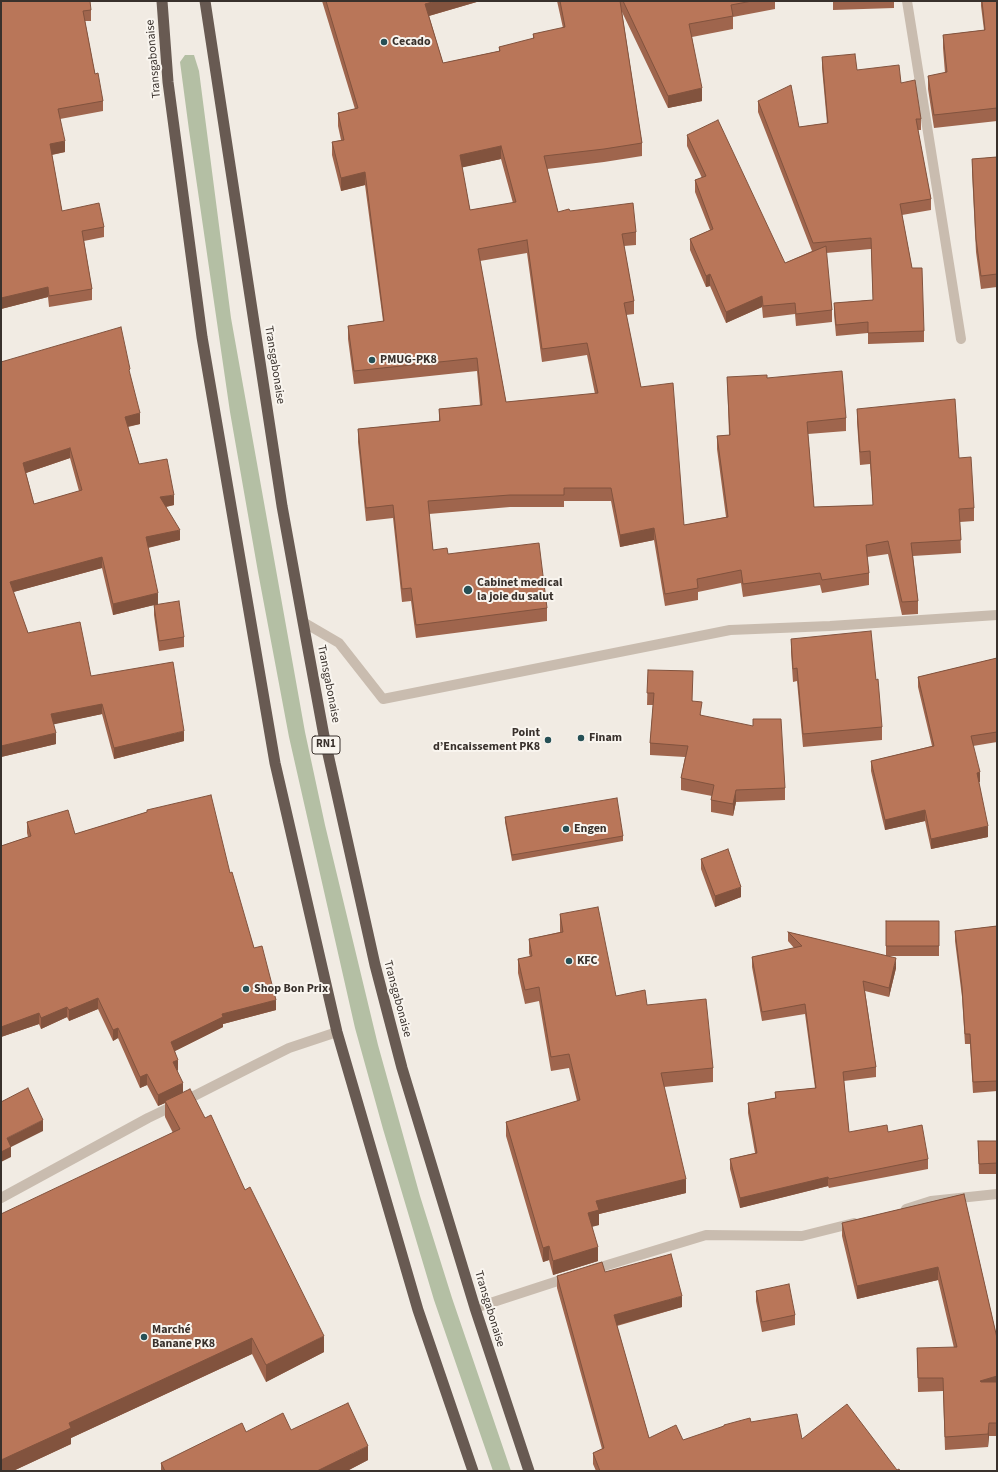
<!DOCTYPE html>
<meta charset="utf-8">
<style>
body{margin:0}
#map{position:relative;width:998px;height:1472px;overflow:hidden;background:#f1ebe3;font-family:"Source Sans 3",sans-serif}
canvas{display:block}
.frame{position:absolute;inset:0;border:2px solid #39312c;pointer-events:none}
</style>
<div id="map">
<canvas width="998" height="1472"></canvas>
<div class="frame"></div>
</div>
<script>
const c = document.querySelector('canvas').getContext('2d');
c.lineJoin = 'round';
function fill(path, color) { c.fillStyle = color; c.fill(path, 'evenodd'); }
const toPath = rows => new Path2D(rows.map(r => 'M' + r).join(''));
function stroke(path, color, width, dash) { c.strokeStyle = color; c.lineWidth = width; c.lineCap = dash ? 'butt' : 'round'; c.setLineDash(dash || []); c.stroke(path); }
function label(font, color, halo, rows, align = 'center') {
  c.font = font + ' "Source Sans 3",sans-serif'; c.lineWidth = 4; c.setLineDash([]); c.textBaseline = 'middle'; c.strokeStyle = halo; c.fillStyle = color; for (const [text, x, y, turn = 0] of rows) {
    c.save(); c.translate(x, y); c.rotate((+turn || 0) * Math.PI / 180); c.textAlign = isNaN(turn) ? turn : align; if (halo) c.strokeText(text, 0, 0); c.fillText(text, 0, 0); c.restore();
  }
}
fill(toPath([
 [185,55,194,55,199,71,231,318,305,732,325,825,378,1045,420,1196,452,1298,511,1471,493,1471,434,1300,383,1129,355,1028,289,737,258,572,230,412,189,130,180,62]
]), '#b4bfa4');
stroke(toPath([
 [907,1,961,339],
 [303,622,339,643,383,699,730,630,830,626,997,615],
 [1,1198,148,1118,194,1096,255,1065,289,1048,337,1032],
 [906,1209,931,1201,997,1194],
 [591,1270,706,1235,802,1236,854,1223],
 [475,1308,570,1277]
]), '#c9bcaf', 10);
stroke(toPath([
 [162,1,168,82,202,337,275,763,337,1032,418,1310,473,1471],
 [205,1,282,506,303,622,324,736,375,965,402,1068,475,1308,529,1471]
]), '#685a52', 11);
fill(toPath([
 [1,1,91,10,91,21,85,21,95,74,103,101,103,111,60,119,65,152,52,155,62,211,104,227,104,237,84,241,92,289,92,300,49,307,48,297,1,309],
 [322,1,480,1,429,16,443,63,499,51,499,47,533,39,533,34,563,28,557,1,775,1,775,9,733,17,733,29,692,37,702,101,668,108,622,12,642,143,642,156,604,162,547,169,558,212,570,211,636,232,636,245,624,246,634,301,634,314,626,315,641,387,684,525,726,517,717,449,717,436,729,435,727,377,767,378,846,418,846,431,808,434,814,507,873,505,870,464,860,465,857,422,857,409,959,458,974,508,974,521,960,522,961,553,913,556,918,601,918,614,902,615,888,554,867,557,869,573,869,585,822,593,820,585,743,597,741,583,698,592,698,600,665,606,654,540,620,547,611,501,564,501,564,507,510,507,429,514,433,550,448,554,547,608,547,621,416,638,411,601,402,602,393,518,366,521,358,442,358,429,439,421,439,409,480,405,477,371,354,384,348,339,348,326,383,321,365,185,341,191,332,155,332,142,341,140,338,126,338,113,355,109],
 [501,159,513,203,470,210,462,167],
 [527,253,542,362,587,355,595,394,506,402,480,261],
 [833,1,894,1,894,8,833,10],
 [981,1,997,1,997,121,934,128,928,89,928,76,945,73,943,48,943,35,984,30,981,6],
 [822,57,857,70,901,83,921,119,921,130,918,130,931,199,931,210,902,215,924,331,924,342,868,344,868,333,836,336,834,314,834,303,873,300,871,249,826,253,832,310,832,322,796,326,795,314,763,318,762,307,726,323,710,286,706,287,690,250,690,239,710,230,695,192,695,180,702,178,687,146,687,135,785,263,812,251,758,112,758,101,799,127,827,123,822,68],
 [997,157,997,287,981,289,976,252,972,172,972,159],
 [1,362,130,375,140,424,128,427,139,464,174,505,166,507,180,540,148,548,158,604,184,637,184,647,159,651,154,615,154,605,113,615,102,568,13,592,28,633,91,676,184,741,114,759,102,714,53,724,56,744,1,757],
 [70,458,79,491,34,504,26,473],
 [791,639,882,727,882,740,803,747,797,681,793,682,791,652],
 [997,658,997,742,973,746,980,782,979,782,988,837,931,849,925,821,885,830,871,771,871,761,932,746,918,687,918,677],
 [648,670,693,701,701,715,785,788,785,800,736,802,733,816,711,812,711,800,712,796,681,790,681,778,685,757,650,755,650,743,653,705,647,705],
 [147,810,230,873,254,948,276,1010,223,1024,223,1027,175,1051,178,1070,177,1071,183,1092,205,1118,245,1190,324,1352,266,1382,252,1354,71,1438,71,1444,13,1471,173,1133,165,1117,165,1103,158,1106,147,1085,140,1088,118,1038,113,1041,98,1009,69,1021,67,1017,41,1029,39,1024,1,1037,1,846,28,837,27,833,27,822,75,834,147,812],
 [505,817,623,836,623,841,512,861,505,822],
 [701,859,741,897,715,907,701,869],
 [560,914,616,996,647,1005,713,1068,713,1082,664,1087,686,1193,599,1214,599,1225,592,1226,598,1261,553,1275,549,1260,543,1262,506,1136,506,1122,577,1101,569,1068,551,1071,539,1001,525,1004,518,973,518,959,530,957,529,953,529,939,560,932],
 [886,921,939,921,939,956,888,956,896,968,889,997,865,991,876,1067,876,1077,844,1081,849,1132,888,1132,928,1159,928,1169,829,1188,828,1186,740,1208,730,1169,730,1159,755,1153,748,1113,748,1103,775,1098,775,1092,815,1088,805,1014,762,1021,752,967,752,957,794,948,788,941,788,932,886,956],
 [997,926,997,1091,973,1093,970,1044,965,1044,962,997,955,941,955,931],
 [978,1141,997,1141,997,1174,979,1174],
 [964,1194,997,1338,997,1436,989,1436,988,1447,945,1450,943,1391,918,1392,917,1348,954,1348,938,1280,857,1299,842,1236,842,1223],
 [605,1272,682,1307,617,1326,649,1438,683,1440,751,1422,802,1439,900,1471,596,1471,593,1464,593,1453,602,1449,557,1288,557,1276],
 [756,1291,795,1315,795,1325,762,1332,756,1301],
 [291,1430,368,1460,347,1471,161,1471,161,1463,246,1432]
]), '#9f654d');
fill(toPath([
 [436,1,480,1,425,17,425,4],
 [702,88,702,101,668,108,668,96],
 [65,141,65,152,50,155,50,144],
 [501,146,501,159,460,168,460,155],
 [365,172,365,185,341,191,341,178],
 [710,274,710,286,706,287,706,276],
 [48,287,48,297,1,309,1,298],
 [762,296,762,307,726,323,726,312],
 [140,413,140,424,125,427,125,417],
 [70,448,70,458,23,474,23,463],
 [174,495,174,505,160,508,160,497],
 [654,528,654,540,620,547,620,535],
 [180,530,180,540,146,548,146,537],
 [102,557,102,568,10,593,10,582],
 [158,593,158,604,113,615,113,604],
 [102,704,102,714,51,725,51,714],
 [184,731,184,741,114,759,114,748],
 [56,733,56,744,1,757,1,746],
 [980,772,980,782,977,783,977,773],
 [736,790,736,802,733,816,733,804],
 [925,810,925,821,885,830,885,820],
 [988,826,988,837,931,849,931,839],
 [741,887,741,897,715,907,715,896],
 [896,958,896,968,889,997,889,988],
 [98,998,98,1009,69,1021,69,1010],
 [276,1000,276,1010,223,1024,223,1027,171,1053,171,1042,222,1014],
 [67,1007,67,1017,41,1029,41,1018],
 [39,1013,39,1024,1,1037,1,1027],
 [118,1028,118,1038,113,1041,113,1030],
 [178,1060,178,1070,173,1073,173,1062],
 [147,1074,147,1085,140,1088,140,1077],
 [183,1083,183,1094,165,1101,165,1103,158,1106,158,1095],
 [43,1120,43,1131,11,1147,11,1157,1,1162,1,1152,7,1138],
 [828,1177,828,1186,740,1208,740,1198],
 [686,1179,686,1193,599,1214,599,1225,588,1228,588,1213,596,1201],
 [549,1246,549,1260,543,1262,543,1248],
 [598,1247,598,1261,553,1275,553,1261],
 [938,1267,938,1280,857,1299,857,1286],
 [682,1296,682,1307,614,1326,614,1315],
 [324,1336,324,1352,266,1382,266,1365],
 [252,1338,252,1354,71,1438,71,1444,13,1471,1,1471,1,1460,69,1423],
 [997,1376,997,1389,980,1394,980,1381],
 [989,1423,989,1436,988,1447,988,1434],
 [368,1446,368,1460,347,1471,317,1471]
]), '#82533e');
const building = toPath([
 [1,1,90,1,91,10,83,11,95,74,98,73,103,101,58,109,65,141,50,144,62,211,99,203,104,227,82,231,92,289,49,296,48,287,1,298,1,1],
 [326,1,436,1,425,4,443,63,500,51,499,47,534,38,533,34,565,27,560,1,620,1,642,143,604,149,544,156,558,212,569,209,570,211,633,203,636,232,622,234,634,301,624,303,641,387,673,383,684,525,728,517,717,436,730,435,727,377,767,375,767,378,842,371,846,418,807,422,814,507,873,505,870,451,860,452,857,409,955,399,959,458,971,457,974,508,959,509,961,540,911,543,918,601,902,602,888,541,866,545,869,573,822,580,820,573,743,584,741,570,697,579,698,588,665,594,654,528,620,535,611,488,564,488,564,495,510,495,428,501,433,550,447,548,448,554,539,543,547,608,416,625,411,588,402,589,393,505,366,508,358,429,440,421,439,409,482,405,477,358,354,371,348,326,384,321,365,172,341,178,332,142,344,140,338,113,358,108,326,1],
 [501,146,516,202,470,210,460,155,501,146],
 [527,240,542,349,587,343,598,393,506,402,478,249,527,240],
 [623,1,752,1,731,5,733,16,689,24,702,88,668,96,623,1],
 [982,1,997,1,997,108,934,115,928,76,947,72,943,35,985,30,982,1],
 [855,54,857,70,899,65,901,83,915,80,921,119,916,119,931,199,900,204,912,268,922,268,924,331,868,333,868,322,836,325,834,303,873,300,871,238,813,243,758,101,791,85,799,127,828,123,822,57,855,54],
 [718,120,785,263,826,246,832,310,796,314,795,303,763,306,762,296,726,312,710,274,706,276,690,239,713,229,695,180,706,176,687,135,718,120],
 [997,157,997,274,981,276,976,239,972,159,997,157],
 [121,327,130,369,129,370,140,413,125,417,139,464,167,459,174,495,160,497,180,530,146,537,158,593,113,604,102,557,10,582,28,633,80,622,91,676,173,662,184,731,114,748,102,704,51,714,56,733,1,746,1,362,121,327],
 [70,448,82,490,34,504,23,463,70,448],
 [179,601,184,637,159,641,154,605,179,601],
 [871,631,876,680,878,679,882,727,803,734,797,668,793,669,791,639,871,631],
 [997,658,997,732,971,736,980,772,977,773,988,826,931,839,925,810,885,820,871,761,934,746,918,677,997,658],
 [648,670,693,671,692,701,702,702,700,715,753,726,753,719,781,719,785,788,736,790,733,804,711,800,714,785,681,778,688,746,650,743,654,693,647,693,648,670],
 [211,795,230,873,232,872,254,948,262,946,276,1000,222,1014,223,1017,171,1042,178,1060,173,1062,183,1083,158,1095,147,1074,140,1077,118,1028,113,1030,98,998,69,1010,67,1007,41,1018,39,1013,1,1027,1,846,31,836,27,822,68,810,75,834,147,812,147,810,211,795],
 [617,798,623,836,512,855,505,817,617,798],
 [728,849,741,887,715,896,701,859,728,849],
 [598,907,616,996,645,990,647,1005,706,999,713,1068,661,1073,686,1179,596,1201,599,1210,588,1213,598,1247,553,1261,549,1246,543,1248,506,1122,580,1100,569,1054,551,1057,539,987,525,990,518,959,532,956,529,939,563,932,560,914,598,907],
 [886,921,939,921,939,946,886,946,886,921],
 [997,926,997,1081,973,1082,970,1034,965,1034,962,987,955,931,997,926],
 [788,932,896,958,889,988,863,981,876,1067,843,1072,849,1132,887,1125,888,1132,922,1125,928,1159,829,1179,828,1177,740,1198,730,1159,757,1153,748,1103,776,1098,775,1092,816,1088,805,1004,762,1012,752,957,802,946,788,932],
 [28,1088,43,1120,7,1138,11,1147,1,1152,1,1102,28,1088],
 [190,1089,205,1118,211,1115,245,1190,250,1187,324,1336,266,1365,252,1338,69,1423,71,1428,1,1460,1,1214,180,1129,165,1101,190,1089],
 [978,1141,997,1141,997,1163,979,1164,978,1141],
 [964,1194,997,1338,997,1376,980,1381,981,1382,997,1382,997,1423,989,1423,988,1434,945,1437,943,1378,918,1378,917,1348,957,1347,938,1267,857,1286,842,1223,964,1194],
 [671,1254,682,1296,614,1315,649,1438,676,1425,683,1440,724,1426,724,1425,750,1418,751,1422,797,1414,802,1439,847,1404,897,1470,899,1469,900,1471,600,1471,593,1453,604,1448,557,1276,602,1262,605,1272,671,1254],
 [789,1284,795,1315,762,1322,756,1291,789,1284],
 [348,1403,368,1446,317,1471,165,1471,161,1463,242,1423,246,1432,283,1413,291,1430,348,1403]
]);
fill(building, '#b97659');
stroke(building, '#82533e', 1);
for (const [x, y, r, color] of [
 [384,42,4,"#265056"],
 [372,360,4,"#265056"],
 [468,590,5,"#265056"],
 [581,738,4,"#265056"],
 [548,740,4,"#265056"],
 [566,829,4,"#265056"],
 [569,961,4,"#265056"],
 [246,989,4,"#265056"],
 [144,1337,4,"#265056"]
]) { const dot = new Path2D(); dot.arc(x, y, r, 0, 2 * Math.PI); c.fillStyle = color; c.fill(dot); stroke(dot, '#f9f5ef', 1.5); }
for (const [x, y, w] of [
 [326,745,28]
]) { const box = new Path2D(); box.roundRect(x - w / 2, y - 9, w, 18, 3); c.fillStyle = '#f9f5ef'; c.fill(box); stroke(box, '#39312c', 1); }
label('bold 11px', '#39312c', null, [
 ["RN1",326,745]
]);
label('bold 12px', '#39312c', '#f9f5ef', [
 ["Cecado",392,42],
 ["PMUG-PK8",380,360],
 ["Cabinet medical",477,583],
 ["la joie du salut",477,597],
 ["Point",540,733,"right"],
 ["d’Encaissement PK8",540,747,"right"],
 ["Finam",589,738],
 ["Engen",574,829],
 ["KFC",577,961],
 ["Shop Bon Prix",254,989],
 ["Marché",152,1330],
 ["Banane PK8",152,1344]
], 'left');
label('12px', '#39312c', '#f9f5ef', [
 ["Transgabonaise",154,59,-95],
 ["Transgabonaise",274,365,81],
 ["Transgabonaise",328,684,79],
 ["Transgabonaise",397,999,75],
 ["Transgabonaise",489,1309,73]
]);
</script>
